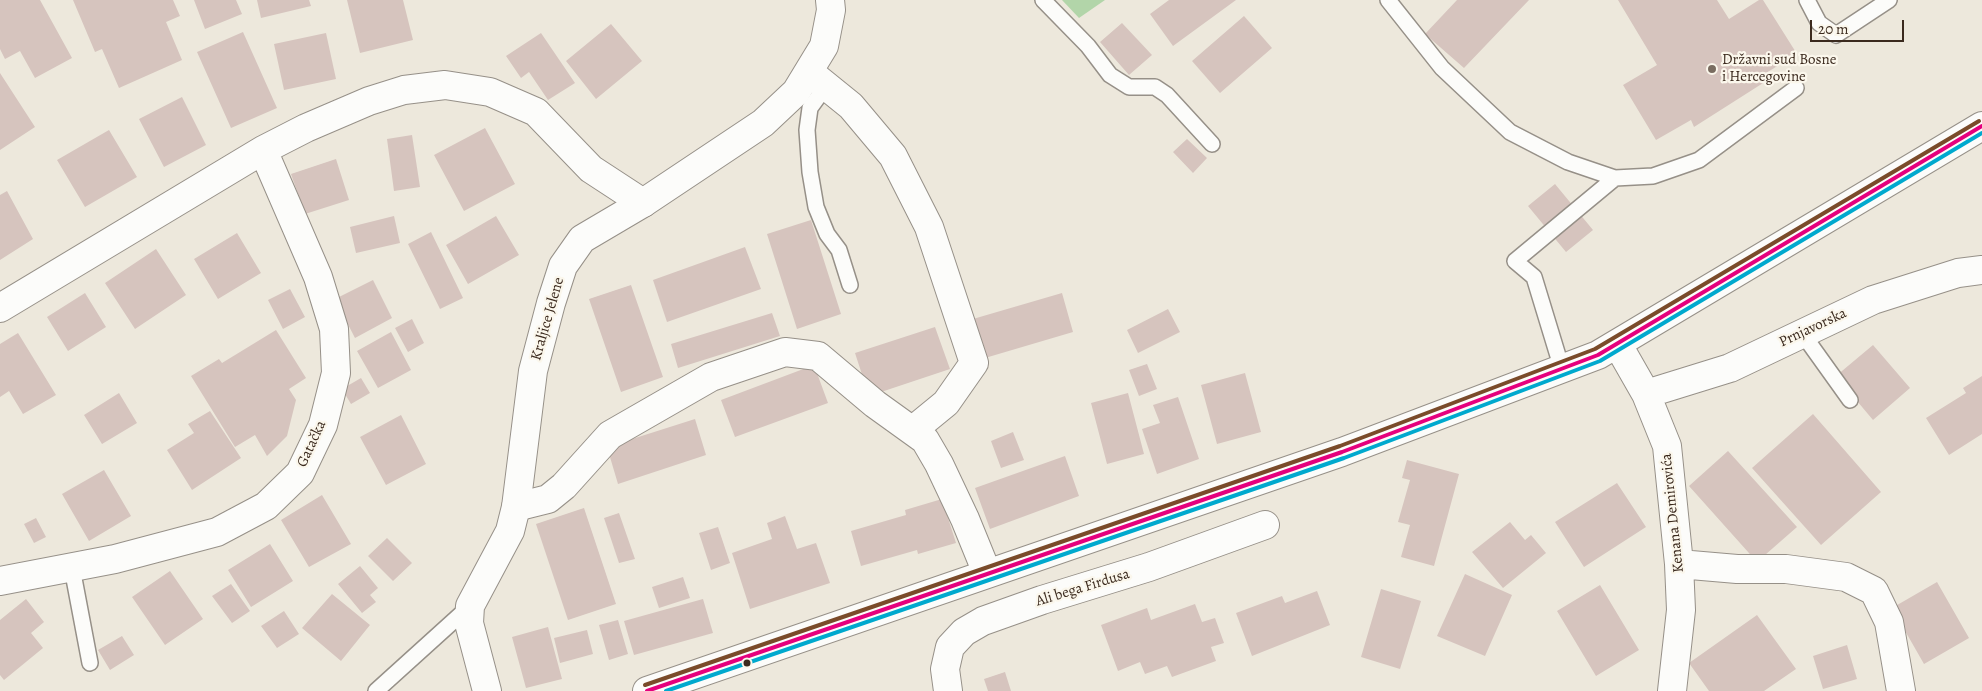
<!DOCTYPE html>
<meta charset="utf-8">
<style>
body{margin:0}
#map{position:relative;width:1982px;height:691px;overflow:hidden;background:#ede8dc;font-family:Alegreya,serif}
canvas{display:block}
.scale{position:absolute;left:1810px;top:20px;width:94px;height:22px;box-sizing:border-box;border:2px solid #3b2a1e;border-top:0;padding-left:6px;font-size:15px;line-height:18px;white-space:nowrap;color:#3b2a1e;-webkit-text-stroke:4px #fbf7ec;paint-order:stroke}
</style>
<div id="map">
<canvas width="1982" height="691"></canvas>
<div class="scale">20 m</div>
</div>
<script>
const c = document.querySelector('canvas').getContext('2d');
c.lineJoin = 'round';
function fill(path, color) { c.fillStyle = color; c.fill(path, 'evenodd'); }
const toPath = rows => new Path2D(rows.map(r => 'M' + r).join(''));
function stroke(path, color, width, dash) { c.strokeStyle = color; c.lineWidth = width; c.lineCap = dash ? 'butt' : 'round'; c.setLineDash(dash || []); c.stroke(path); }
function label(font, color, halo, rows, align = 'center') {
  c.font = font + ' Alegreya,serif'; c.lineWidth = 4.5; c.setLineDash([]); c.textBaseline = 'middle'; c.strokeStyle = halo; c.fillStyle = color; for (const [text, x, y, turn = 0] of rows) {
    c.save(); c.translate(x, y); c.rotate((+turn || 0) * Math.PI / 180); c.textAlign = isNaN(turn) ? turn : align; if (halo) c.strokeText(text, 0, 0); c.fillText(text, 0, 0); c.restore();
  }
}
fill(toPath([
 [1062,0,1105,0,1079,18]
]), '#b2d5a9');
fill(toPath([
 [0,0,40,0,72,58,35,78,20,51,5,59,0,49],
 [73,0,173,0,180,16,166,22,182,60,119,88,102,49,95,52],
 [194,0,236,0,242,14,205,29],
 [257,0,309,0,311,6,261,18],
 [347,0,403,0,413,40,360,53],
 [1169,0,1236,0,1173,46,1150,14],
 [1457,0,1529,0,1464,68,1425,34],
 [1618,0,1717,0,1729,19,1759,0,1763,0,1797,54,1766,73,1771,78,1694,127,1691,120,1656,140,1623,85,1657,65],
 [1244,16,1272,48,1220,93,1192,61],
 [1122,23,1152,55,1129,75,1100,42],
 [611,24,642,61,596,99,566,61],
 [243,32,277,108,231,128,197,52],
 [326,33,336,79,284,90,274,44],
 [541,33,575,83,548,100,529,72,521,78,506,56],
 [0,73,35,127,0,150],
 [182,97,206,145,164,167,139,119],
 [485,128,515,184,464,211,434,155],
 [109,130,137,177,85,207,57,160],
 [412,135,420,187,394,191,387,139],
 [1187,139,1207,158,1193,173,1173,152],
 [336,159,349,200,305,214,291,174],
 [1555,184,1593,230,1566,252,1528,206],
 [7,191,33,239,0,260,0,195],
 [394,216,400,243,356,253,350,227],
 [496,216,519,255,468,284,446,245],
 [811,220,841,314,797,329,767,234],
 [431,232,463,298,440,309,408,244],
 [237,233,261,273,218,299,194,259],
 [745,247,761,289,667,322,653,280],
 [156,249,186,295,135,329,105,283],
 [373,280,392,318,355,338,335,299],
 [631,285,663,377,621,392,589,299],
 [290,289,305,317,283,329,268,300],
 [85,293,106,327,68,351,47,317],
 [1062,293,1073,332,985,358,973,319],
 [1168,309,1180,332,1138,353,1127,330],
 [772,313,780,336,678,368,671,344],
 [412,319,424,343,408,352,395,328],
 [935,327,950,369,869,396,855,353],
 [276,330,306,378,289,389,296,400,287,436,267,456,255,435,235,447,191,376,219,359,222,363],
 [391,332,411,370,378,388,357,351],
 [18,333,56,395,23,414,9,391,0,397,0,344],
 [1873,345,1910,388,1873,420,1836,376],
 [1147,364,1157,389,1139,396,1129,370],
 [814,365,828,403,735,437,721,400],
 [1245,373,1261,432,1217,444,1201,385],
 [1982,376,1982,434,1949,455,1926,418,1966,393,1963,388],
 [361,378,370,393,351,404,342,389],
 [119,393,137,423,102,444,84,415],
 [1128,393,1144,454,1107,464,1091,403],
 [1178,397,1199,459,1157,474,1142,429,1160,423,1153,405],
 [210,411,241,458,192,490,167,450,194,433,188,424],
 [1813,414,1881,492,1821,545,1752,468],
 [401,415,426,464,386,485,360,437],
 [695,419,706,455,618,484,607,447],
 [1013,432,1024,460,1001,468,991,441],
 [1728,451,1797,527,1757,562,1689,486],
 [1065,456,1079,496,990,529,975,488],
 [1407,460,1459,474,1434,566,1401,557,1410,525,1398,522,1410,480,1402,478],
 [104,470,131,516,89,541,62,494],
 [1617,483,1646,527,1584,567,1555,522],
 [322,495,351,544,309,567,281,520],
 [942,499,956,543,918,554,917,550,861,566,851,531,906,515,905,510],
 [584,508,616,604,568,620,536,524],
 [619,513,635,559,619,563,604,518],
 [785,516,797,549,816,543,830,583,750,609,732,553,772,539,767,523],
 [36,518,46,537,34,543,24,524],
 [1510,522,1525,540,1531,535,1546,553,1503,588,1472,552],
 [718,527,730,563,711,570,699,533],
 [387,538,412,563,393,581,368,556],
 [270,544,293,581,251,607,228,570],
 [360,566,378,588,370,595,376,602,362,613,338,584],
 [170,571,203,619,165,645,132,597],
 [1465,574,1512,595,1485,656,1437,636],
 [683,577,690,598,659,608,652,587],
 [1937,582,1969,638,1924,664,1892,608],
 [231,584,250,611,232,623,212,596],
 [1600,585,1639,650,1596,676,1557,611],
 [1381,589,1421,601,1400,669,1361,657],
 [1317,591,1330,625,1252,656,1236,613,1282,596,1285,603],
 [332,594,370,625,341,661,302,628],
 [26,599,44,622,31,633,43,648,4,680,0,675,0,620],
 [703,599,713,633,634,655,624,621],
 [1195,604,1202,622,1215,618,1224,643,1211,647,1216,661,1172,677,1167,666,1145,674,1140,662,1118,671,1101,625,1147,608,1151,620],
 [284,611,299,634,277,648,261,626],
 [1757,615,1796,669,1764,691,1709,691,1689,663],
 [618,620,628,654,609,660,599,625],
 [548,627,562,679,526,688,512,637],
 [587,630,593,654,560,663,554,638],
 [122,636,134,655,110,670,98,650],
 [1847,645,1857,679,1823,689,1813,656],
 [1005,672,1011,691,988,691,984,679]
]), '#d6c4be');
const service = toPath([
 [1043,0,1088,46,1110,75,1129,87,1155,87,1167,95,1212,144],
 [1388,0,1442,68,1510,132,1568,162,1615,178,1653,176,1699,160,1796,88],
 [1807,0,1819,23,1836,35,1889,0],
 [826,86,810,108,807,130,810,172,816,207,827,234,839,250,850,285],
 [1802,333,1850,400],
 [1562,369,1534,277,1515,261,1615,178],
 [72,568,90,663],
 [376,691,470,606]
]);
const minor = toPath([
 [809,72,851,106,893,156,929,227,974,363,946,403,913,430],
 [0,308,263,150,306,128,369,101,404,90,445,85,490,92,536,112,591,169,643,203],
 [1618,345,1646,394,1667,446,1679,564,1681,610,1672,691],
 [1646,394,1730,368,1873,300,1958,273,1982,270],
 [516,507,548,499,564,486,610,435,711,377,785,352,818,356,875,404,925,440,939,464,965,519,987,573],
 [1679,564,1737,569,1786,569,1846,577,1874,591,1889,622,1901,691],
 [0,581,115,559,217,532,266,506,300,473,323,425,336,373,334,329,318,277,263,150],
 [948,691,945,669,950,647,964,632,983,621,1042,600,1149,567,1265,525]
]);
const secondary = toPath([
 [487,691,469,623,470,606,510,531,516,507,533,371,551,303,563,266,582,239,643,203,763,123,796,92,824,46,831,10,830,0]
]);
const primary = toPath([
 [647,691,1342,452,1598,355,1982,126]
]);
stroke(service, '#969088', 18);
stroke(minor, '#969088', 30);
stroke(secondary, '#969088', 30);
stroke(primary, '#969088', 30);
stroke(service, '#fcfcfa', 15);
stroke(minor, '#fcfcfa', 28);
stroke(secondary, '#fcfcfa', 28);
stroke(primary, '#fcfcfa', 28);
stroke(toPath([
 [647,691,1342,452,1598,355,1982,126]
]), '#e5007d', 4);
stroke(toPath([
 [666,691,1344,458,1600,361,1982,133]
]), '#00a9ce', 4);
stroke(toPath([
 [645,685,1340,446,1595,349,1979,121]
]), '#7a4b2a', 4);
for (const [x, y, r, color] of [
 [1712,69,5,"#796c60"],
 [747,663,4.5,"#3b2a1e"]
]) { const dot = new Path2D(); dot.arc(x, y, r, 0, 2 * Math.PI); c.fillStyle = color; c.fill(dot); stroke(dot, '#fbf7ec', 2); }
label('15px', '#3b2a1e', '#fbf7ec', [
 ["Državni sud Bosne",1722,60],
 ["i Hercegovine",1722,77]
], 'left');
label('15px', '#3b2a1e', '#fbf7ec', [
 ["Kraljice Jelene",548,319,-74],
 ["Prnjavorska",1813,328,-25],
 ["Gatačka",312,444,-65],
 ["Kenana Demirovića",1673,513,-96],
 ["Ali bega Firdusa",1083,588,-17]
]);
</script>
